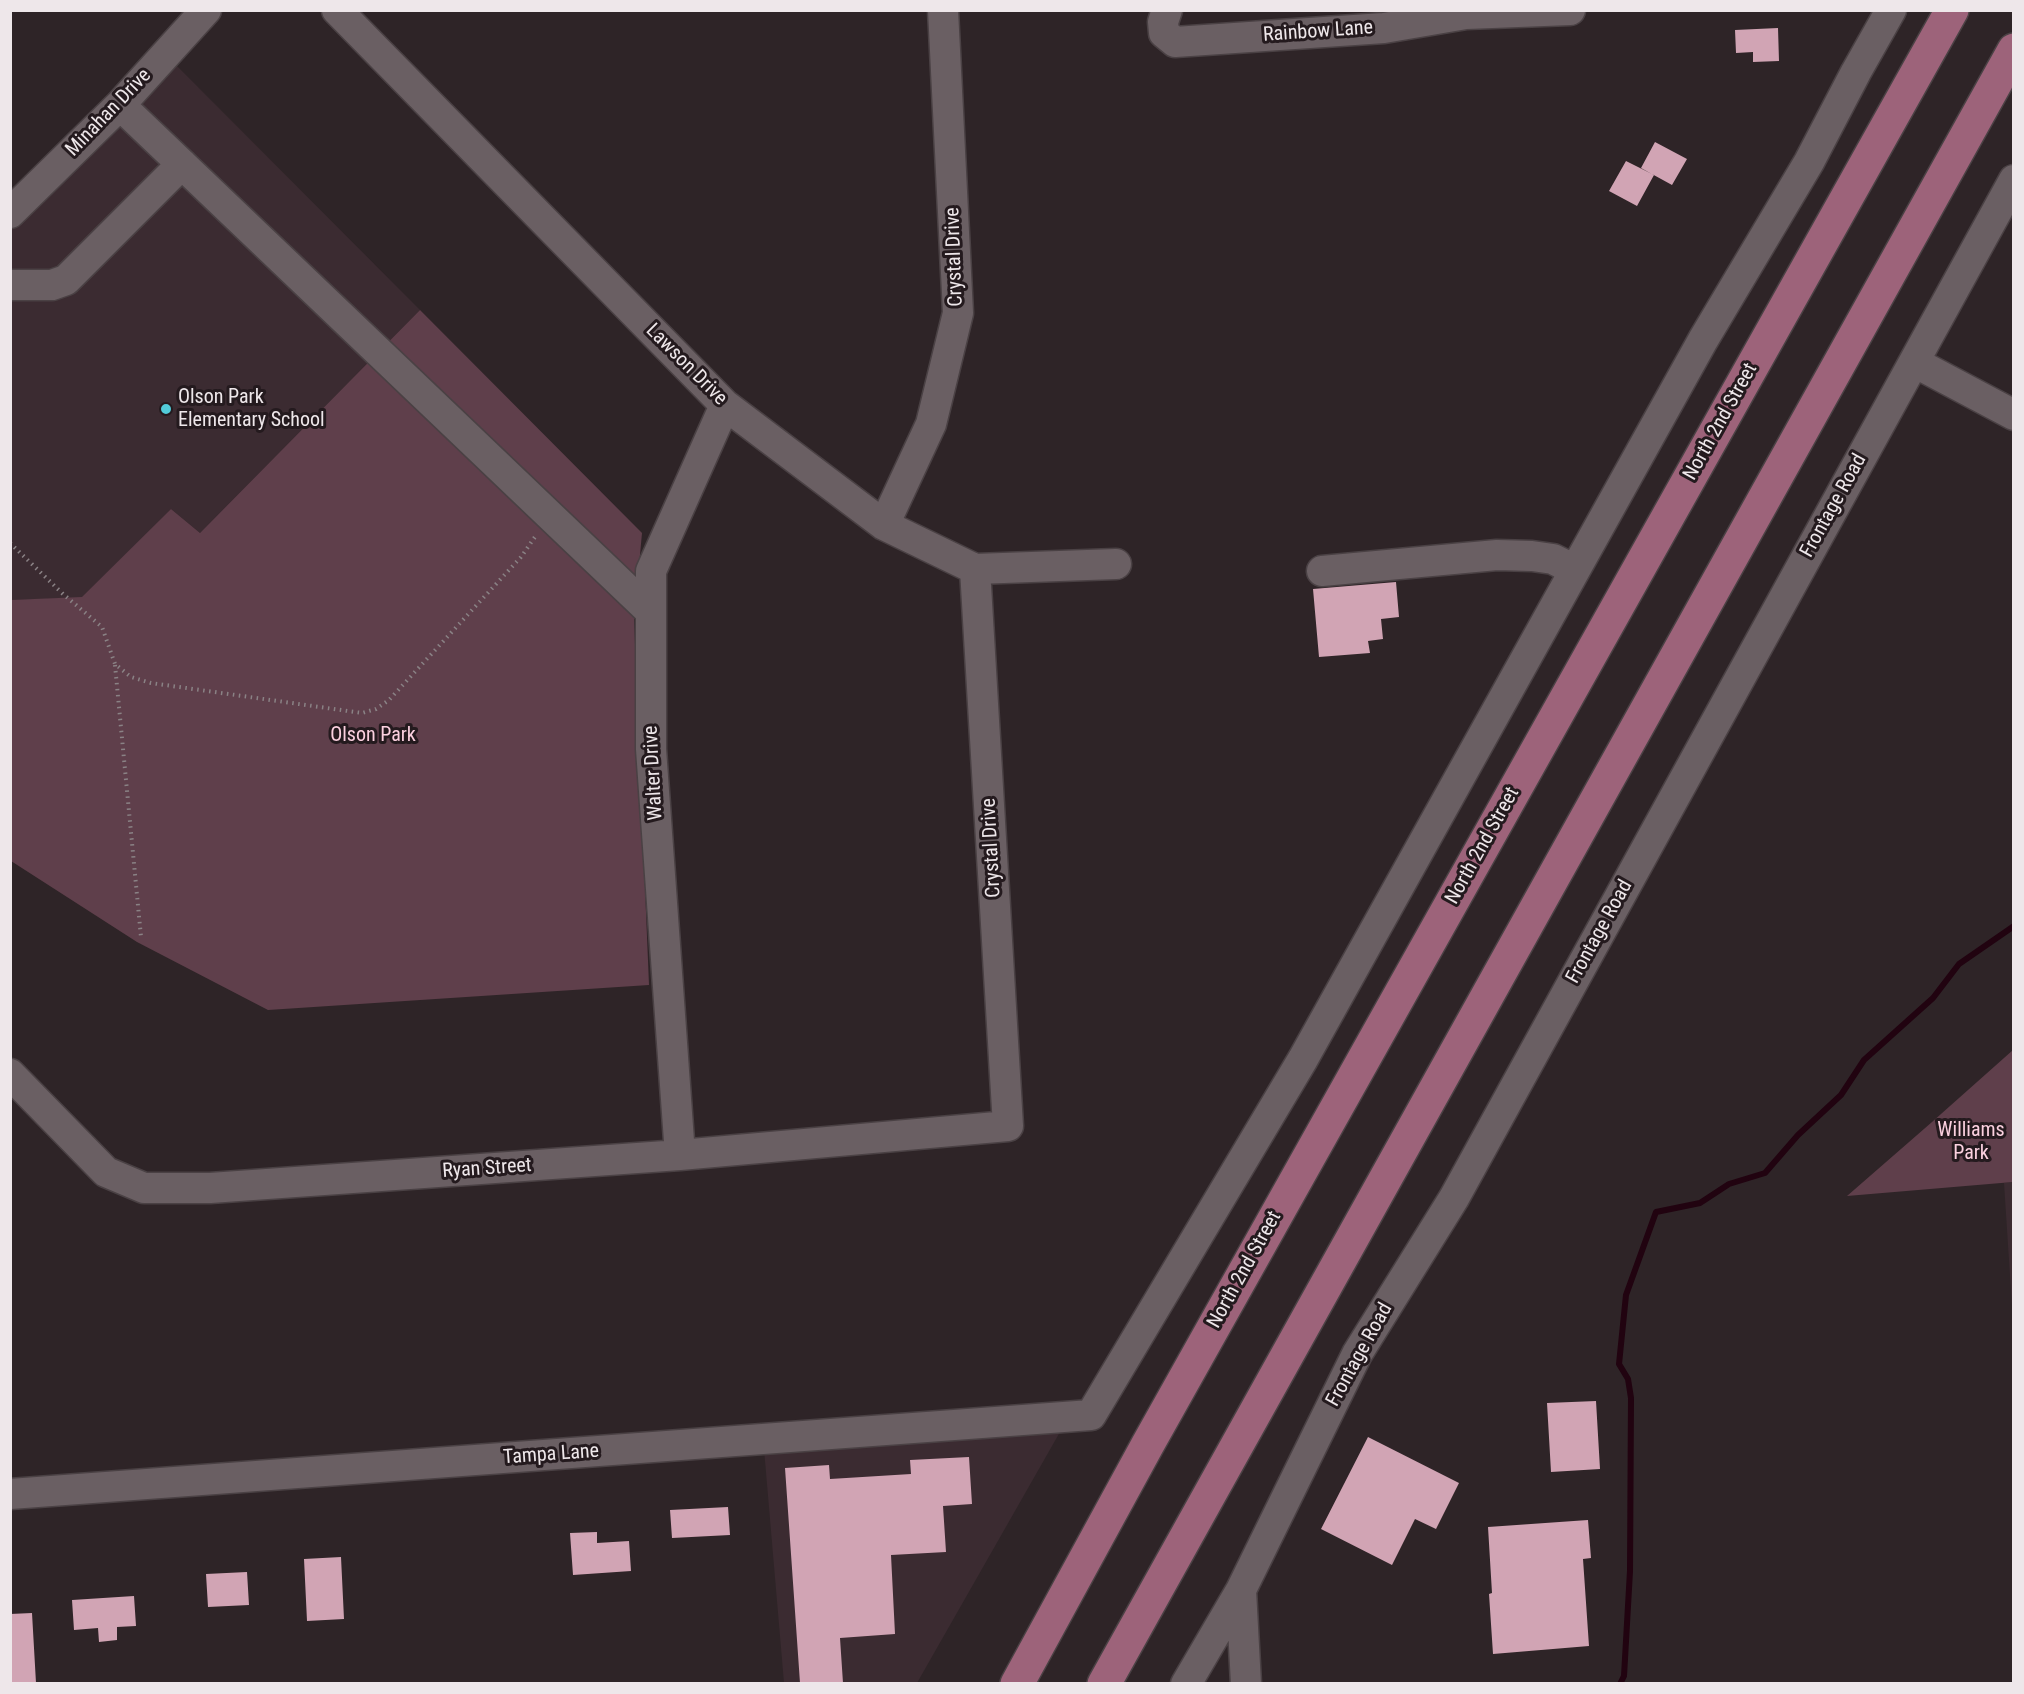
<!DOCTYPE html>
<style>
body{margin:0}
#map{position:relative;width:2024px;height:1694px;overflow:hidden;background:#2e2427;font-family:"Roboto Condensed",sans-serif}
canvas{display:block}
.frame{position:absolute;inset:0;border:12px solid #eee7ea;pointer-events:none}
</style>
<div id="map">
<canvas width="2024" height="1694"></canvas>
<div class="frame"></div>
</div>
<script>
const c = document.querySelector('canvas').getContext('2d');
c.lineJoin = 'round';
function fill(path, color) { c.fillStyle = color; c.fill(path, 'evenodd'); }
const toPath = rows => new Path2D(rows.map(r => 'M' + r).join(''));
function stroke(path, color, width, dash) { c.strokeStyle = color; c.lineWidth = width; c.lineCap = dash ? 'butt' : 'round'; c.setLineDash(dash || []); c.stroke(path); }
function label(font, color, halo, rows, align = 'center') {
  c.font = font + ' "Roboto Condensed",sans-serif'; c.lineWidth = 6; c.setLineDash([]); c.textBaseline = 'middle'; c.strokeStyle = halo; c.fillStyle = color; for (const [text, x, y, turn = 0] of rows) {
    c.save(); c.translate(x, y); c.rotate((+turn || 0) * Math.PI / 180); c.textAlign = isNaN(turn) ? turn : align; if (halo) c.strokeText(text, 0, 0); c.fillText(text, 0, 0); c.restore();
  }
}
fill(toPath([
 [175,64,420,310,200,533,171,509,82,598,11,600,11,226],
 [2013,1182,2013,1322,2004,1183],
 [1064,1425,917,1683,784,1683,764,1449]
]), '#3b2b31');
fill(toPath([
 [420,310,642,533,634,620,649,985,268,1010,137,942,11,861,10,600,82,597,171,509,200,533],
 [2013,1050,2013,1182,1847,1196,1932,1122]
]), '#5f3f4b');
stroke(toPath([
 [1620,1684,1624,1676,1630,1571,1631,1398,1628,1379,1619,1364,1626,1295,1656,1212,1700,1203,1729,1184,1765,1173,1798,1135,1841,1095,1864,1060,1933,998,1959,964,2014,926]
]), '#210310', 6);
fill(toPath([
 [1778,28,1779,61,1753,62,1753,52,1736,53,1735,30],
 [1655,142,1687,159,1672,185,1641,168],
 [1626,161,1654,175,1637,206,1609,191],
 [1396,582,1399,617,1381,619,1383,639,1368,641,1370,653,1319,657,1313,589],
 [1596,1401,1600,1469,1551,1472,1547,1403],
 [1368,1437,1459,1483,1436,1529,1415,1519,1392,1565,1321,1529],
 [969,1457,972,1504,943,1506,946,1552,891,1555,895,1634,840,1638,843,1683,800,1683,785,1468,829,1465,830,1479,911,1474,910,1460],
 [728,1507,730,1535,672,1538,670,1510],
 [1588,1520,1591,1558,1583,1559,1589,1646,1493,1654,1489,1594,1492,1593,1488,1527],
 [597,1532,597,1543,629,1541,631,1571,573,1575,570,1533],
 [341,1557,344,1619,307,1621,304,1559],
 [247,1572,249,1605,208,1607,206,1574],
 [134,1596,136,1626,117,1627,117,1640,99,1642,98,1628,74,1630,72,1600],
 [32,1613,36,1683,10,1683,10,1614]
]), '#d1a4b4');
const minor = toPath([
 [337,10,725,405,884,525,975,569,1116,564],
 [1167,10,1163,22,1164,33,1175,42,1384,28,1466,14,1570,10],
 [120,105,651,612],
 [10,213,120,105,206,10],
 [10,285,52,285,66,280,182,164],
 [1914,362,2014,415],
 [884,525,931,424,958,313,943,10],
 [1322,571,1497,555,1532,556,1553,559,1575,570],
 [10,1074,106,1172,144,1188,210,1188,680,1155,1008,1126,975,569],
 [680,1155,651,749,651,571,725,405],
 [10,1494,1091,1415,1303,1059,1703,340,1809,162,1856,72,1891,10],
 [1241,1590,1246,1684],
 [1186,1684,1241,1590,1357,1354,1454,1198,2014,180]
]);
const major = toPath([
 [1017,1684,1148,1444,1952,10],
 [1104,1684,2014,50]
]);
stroke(minor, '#4a4144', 33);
stroke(major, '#4a4144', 36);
stroke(toPath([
 [10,543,63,594,102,627,115,664,131,677,151,683,362,713,376,709,389,700,521,557,537,534],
 [115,665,141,937]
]), '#8a8285', 4, [1.5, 4.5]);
stroke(minor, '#6a5f63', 30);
stroke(major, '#9d637a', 33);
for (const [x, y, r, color] of [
 [166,409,6,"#52cbd9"]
]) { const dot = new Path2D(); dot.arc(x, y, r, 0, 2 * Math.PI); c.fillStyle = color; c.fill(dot); stroke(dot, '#241a1e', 2); }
label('20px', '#eee7ea', '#241a1e', [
 ["Rainbow Lane",1318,32,-4],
 ["Minahan Drive",109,113,-46],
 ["Crystal Drive",955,257,-92],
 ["Lawson Drive",686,365,45],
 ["North 2nd Street",1721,422,-61],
 ["Frontage Road",1834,506,-61],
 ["Walter Drive",654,773,-93],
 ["North 2nd Street",1483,846,-61],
 ["Crystal Drive",992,848,-93],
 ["Frontage Road",1600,932,-61],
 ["Ryan Street",487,1169,-4],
 ["North 2nd Street",1245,1270,-61],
 ["Frontage Road",1360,1355,-61],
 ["Tampa Lane",551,1455,-4]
]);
label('20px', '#eee7ea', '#241a1e', [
 ["Olson Park",178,398],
 ["Elementary School",178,421]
], 'left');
label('20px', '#fbd0df', '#241a1e', [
 ["Olson Park",373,736],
 ["Williams",1971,1131],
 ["Park",1971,1154]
]);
</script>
